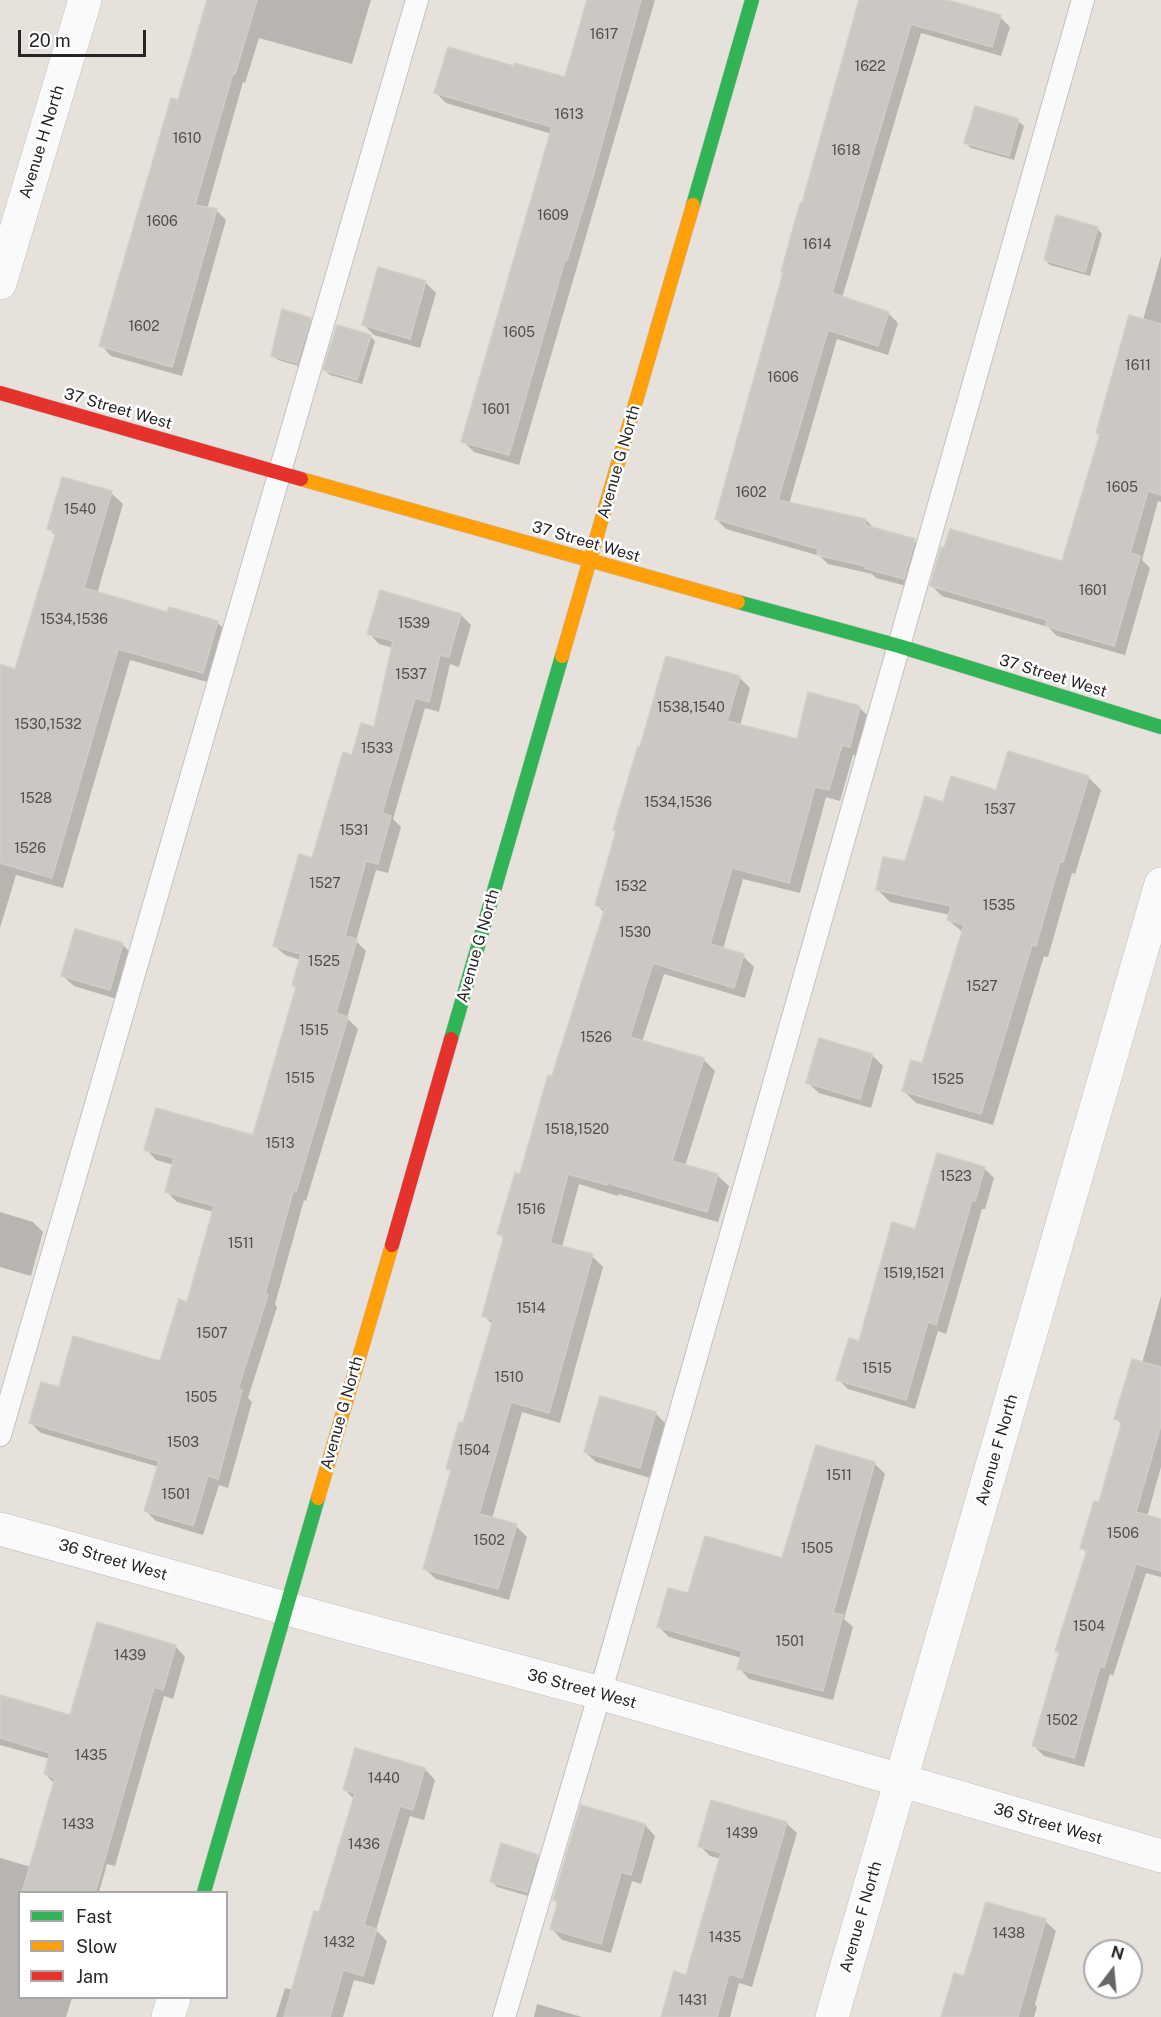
<!DOCTYPE html>
<style>
body{margin:0}
#map{position:relative;width:1161px;height:2017px;overflow:hidden;background:#e6e1db;font-family:"Public Sans",sans-serif}
canvas{display:block}
.legend{position:absolute;left:18px;top:1891px;width:210px;height:108px;box-sizing:border-box;background:#fff;border:2px solid #a8a8a8;margin:0;padding:8px 10px;list-style:none;font-size:18px;color:#262626}
.legend li{display:flex;align-items:center;gap:12px;height:30px}
.legend b{width:30px;border:2px solid #a8a8a8}
.north{position:absolute;left:1083px;top:1939px;width:60px;height:60px;box-sizing:border-box;background:#fff;border:2px solid #a8a8a8;border-radius:50%;rotate:16deg;font-size:16px;font-weight:700;line-height:24px;text-align:center;color:#262626}
.north::after{content:'';display:block;margin:auto;width:21px;height:27px;background:#696765;clip-path:polygon(50% 0,100% 100%,50% 72%,0 100%)}
.scale{position:absolute;left:18px;top:30px;width:128px;height:27px;box-sizing:border-box;border:3px solid #262626;border-top:0;padding-left:8px;font-size:18px;line-height:21px;white-space:nowrap;color:#262626;-webkit-text-stroke:4px #fff;paint-order:stroke}
</style>
<div id="map">
<canvas width="1161" height="2017"></canvas>
<ul class="legend">
<li><b style="height:8px;background:#30b455"></b>Fast</li>
<li><b style="height:8px;background:#ff9f0a"></b>Slow</li>
<li><b style="height:8px;background:#e5322d"></b>Jam</li>
</ul>
<div class="north">N</div>
<div class="scale">20 m</div>
</div>
<script>
const c = document.querySelector('canvas').getContext('2d');
c.lineJoin = 'round';
function fill(path, color) { c.fillStyle = color; c.fill(path, 'evenodd'); }
const toPath = rows => new Path2D(rows.map(r => 'M' + r).join(''));
function stroke(path, color, width, dash) { c.strokeStyle = color; c.lineWidth = width; c.lineCap = dash ? 'butt' : 'round'; c.setLineDash(dash || []); c.stroke(path); }
function label(font, color, halo, rows, align = 'center') {
  c.font = font + ' "Public Sans",sans-serif'; c.lineWidth = 5; c.setLineDash([]); c.textBaseline = 'middle'; c.strokeStyle = halo; c.fillStyle = color; for (const [text, x, y, turn = 0] of rows) {
    c.save(); c.translate(x, y); c.rotate((+turn || 0) * Math.PI / 180); c.textAlign = isNaN(turn) ? turn : align; if (halo) c.strokeText(text, 0, 0); c.fillText(text, 0, 0); c.restore();
  }
}
fill(toPath([
 [208,0,371,0,352,64,259,38,245,83,243,82,207,209,216,210,226,220,182,376,111,356,101,345,179,102],
 [588,0,655,0,519,465,474,452,463,441,552,134,446,103,436,93,515,67,566,79],
 [865,0,941,0,1000,17,1010,27,1001,56,921,33,842,298,888,313,898,323,888,355,837,339,789,504,866,520,875,529,914,541,924,551,914,588,876,578,872,574,828,564,820,556,726,529,716,519,804,205],
 [1018,121,1024,126,1014,160,971,148,966,143],
 [1097,228,1102,234,1090,276,1050,265,1045,260],
 [1161,256,1161,502,1158,501,1142,560,1150,568,1125,655,1057,636,1048,627,942,596,932,586,1064,563,1101,436,1098,433,1143,320],
 [425,282,436,293,420,348,374,335,363,324],
 [310,319,315,324,302,367,278,360,273,355],
 [370,336,375,341,362,384,330,375,325,370],
 [111,493,123,504,97,594,168,614,217,622,229,634,214,684,130,660,63,888,16,875,0,928,0,689,16,671,56,536,49,529],
 [461,615,471,625,459,667,450,664,439,712,425,708,393,819,401,827,388,873,376,870,356,941,366,951,347,1018,358,1029,306,1201,304,1200,275,1304,277,1307,248,1398,252,1402,228,1488,219,1485,203,1535,156,1521,145,1510,159,1467,41,1433,31,1423,60,1389,159,1371,188,1304,214,1212,177,1202,166,1191,174,1165,156,1160,146,1149,254,1137,297,989,293,985,300,960,285,955,274,945,313,860,353,757,376,729,393,648,379,644,369,633],
 [739,677,750,688,740,726,798,741,859,707,870,718,861,757,853,755,840,801,826,797,800,893,743,879,723,949,743,956,754,967,745,998,664,974,642,1042,704,1060,715,1071,685,1166,717,1175,729,1186,718,1222,618,1194,618,1196,579,1184,562,1247,592,1256,603,1267,560,1423,522,1412,492,1519,516,1526,527,1537,509,1600,436,1579,424,1568,452,1472,448,1468,464,1425,493,1325,484,1316,505,1240,499,1234,521,1176,605,913,596,904,642,748],
 [1088,777,1101,790,1075,874,1072,873,1048,957,1044,956,993,1125,916,1103,904,1091,923,1065,964,933,948,920,950,915,890,902,877,889,906,863,944,804,997,792],
 [122,944,133,955,120,1000,74,986,63,976],
 [872,1055,883,1066,871,1108,819,1093,808,1083],
 [984,1168,994,1178,985,1209,982,1209,946,1334,938,1331,915,1409,848,1389,838,1379,860,1343,916,1231],
 [0,1212,33,1222,43,1232,31,1276,0,1267],
 [1161,1296,1161,1467,1147,1517,1161,1521,1161,1577,1146,1573,1113,1676,1110,1674,1084,1767,1044,1756,1034,1746,1060,1654,1057,1651,1087,1553,1082,1548,1100,1504,1123,1425,1116,1419,1142,1363],
 [655,1413,666,1424,650,1478,596,1462,585,1452],
 [874,1463,885,1474,844,1619,853,1627,833,1700,749,1679,739,1668,741,1658,669,1637,658,1626,689,1595,783,1560],
 [175,1646,185,1657,173,1699,164,1696,115,1866,107,1864,99,1892,20,1892,20,1998,72,1998,66,2017,0,2017,0,1858,31,1867,55,1784,45,1774,50,1759,0,1745,0,1697,72,1717],
 [425,1769,435,1780,424,1820,410,1816,376,1930,387,1941,374,1985,354,1980,343,2017,276,2017,285,1988,293,1990,320,1914,355,1800,344,1789],
 [786,1823,797,1833,752,1987,739,1983,730,2017,663,2017,687,1977,721,1859,710,1856,700,1846],
 [645,1825,655,1836,641,1884,632,1881,611,1953,562,1940,552,1929,559,1904,554,1899],
 [537,1856,542,1861,532,1897,497,1887,492,1881],
 [1045,1921,1056,1931,1035,2004,1037,2007,1034,2017,944,2017,965,1978],
 [537,2004,582,2017,534,2017]
]), '#0003');
const building = toPath([
 [207,0,257,0,235,74,233,73,195,205,217,209,172,367,99,346,171,98,178,100,207,0],
 [587,0,641,0,594,173,567,260,565,260,509,455,461,442,552,127,434,93,448,47,514,66,514,63,565,77,587,0],
 [859,0,947,0,1001,15,992,47,911,24,832,293,889,312,878,346,828,330,778,500,866,519,865,525,915,539,904,579,864,568,865,566,817,555,818,549,715,519,783,273,781,272,800,203,802,203,859,0],
 [975,106,1019,119,1009,156,964,143,975,106],
 [1056,215,1098,227,1085,272,1044,260,1056,215],
 [378,267,426,281,410,339,362,325,378,267],
 [282,309,311,318,297,363,271,356,282,309],
 [1129,315,1161,324,1161,495,1148,491,1130,553,1140,556,1114,646,1045,626,1047,620,930,586,941,547,944,548,950,529,1062,561,1100,434,1096,433,1129,315],
 [337,325,371,335,357,380,323,370,337,325],
 [62,477,112,491,84,588,167,612,169,607,218,621,203,673,118,649,52,878,0,863,0,664,15,669,56,532,47,529,62,477],
 [380,590,461,614,449,657,440,655,429,702,415,698,382,813,391,816,378,864,366,861,345,936,357,939,336,1013,348,1017,296,1192,293,1191,265,1294,268,1295,238,1389,242,1390,218,1479,208,1476,193,1526,144,1511,159,1461,29,1423,41,1382,59,1387,73,1336,160,1361,179,1299,187,1302,214,1206,165,1192,174,1158,144,1150,156,1108,253,1135,296,987,292,985,301,954,273,946,299,854,312,858,343,752,352,755,361,723,374,727,393,641,367,634,380,590],
 [666,656,740,676,727,721,797,739,808,692,860,706,850,747,842,745,829,790,815,787,789,883,732,868,710,944,744,954,734,988,653,963,630,1037,704,1058,672,1161,718,1174,707,1212,607,1183,607,1185,568,1174,550,1243,593,1254,549,1413,511,1402,479,1514,517,1524,498,1589,423,1569,451,1470,446,1469,459,1422,463,1423,493,1320,482,1316,504,1236,497,1234,515,1173,520,1174,548,1075,552,1076,605,908,595,905,616,831,613,830,638,746,640,747,666,656],
 [1008,751,1089,776,1063,862,1060,862,1036,946,1032,945,981,1114,902,1091,911,1060,922,1063,964,925,947,920,951,906,876,890,883,857,905,861,925,796,943,802,951,776,996,790,1008,751],
 [75,929,123,943,110,990,61,976,75,929],
 [819,1038,873,1054,860,1099,806,1083,819,1038],
 [937,1153,985,1167,975,1201,972,1200,936,1325,928,1322,906,1400,836,1380,849,1338,859,1341,892,1222,915,1229,937,1153],
 [1132,1359,1161,1367,1161,1425,1136,1512,1161,1519,1161,1571,1136,1564,1104,1667,1100,1666,1074,1758,1032,1746,1059,1653,1055,1651,1087,1550,1080,1548,1094,1501,1099,1502,1122,1421,1114,1419,1132,1359],
 [600,1396,656,1412,640,1468,584,1452,600,1396],
 [816,1445,875,1462,833,1613,843,1615,823,1691,737,1669,742,1651,657,1627,668,1588,688,1593,705,1536,782,1558,816,1445],
 [97,1622,176,1645,163,1690,154,1687,95,1893,22,1893,55,1778,44,1774,50,1753,0,1738,0,1695,70,1715,97,1622],
 [355,1748,425,1768,413,1810,400,1806,364,1925,377,1929,363,1976,343,1970,330,2017,284,2017,314,1911,319,1912,355,1793,343,1790,355,1748],
 [711,1800,787,1822,742,1978,729,1974,717,2017,661,2017,674,1971,686,1975,721,1853,698,1846,711,1800],
 [581,1805,645,1824,631,1875,621,1872,601,1944,550,1929,558,1901,553,1900,581,1805],
 [501,1843,538,1855,527,1892,490,1882,501,1843],
 [986,1902,1046,1919,1018,2017,941,2017,954,1973,964,1976,986,1902]
]);
fill(building, '#cbc7c2');
stroke(building, '#d1cdc7', 1.5);
const lane = toPath([
 [0,1435,417,0],
 [504,2017,608,1666,1083,0]
]);
const street = toPath([
 [0,283,85,0],
 [0,1529,335,1622,600,1693,1161,1856],
 [168,2017,174,1998],
 [832,2017,1161,884]
]);
const fast = toPath([
 [693,205,752,0],
 [738,602,899,646,1161,727],
 [451,1039,562,656],
 [204,1892,318,1498]
]);
const slow = toPath([
 [301,479,738,602],
 [562,656,693,205],
 [318,1498,392,1245]
]);
const jam = toPath([
 [0,393,301,479],
 [392,1245,451,1039]
]);
stroke(lane, '#c2c1c2', 24);
stroke(street, '#c2c1c2', 34);
stroke(fast, '#c2c1c2', 15);
stroke(slow, '#c2c1c2', 15);
stroke(jam, '#c2c1c2', 15);
stroke(lane, '#fbfafa', 22);
stroke(street, '#fbfafa', 33);
stroke(fast, '#30b455', 14);
stroke(slow, '#ff9f0a', 14);
stroke(jam, '#e5322d', 14);
label('14px', '#51504f', null, [
 ["1617",604,35],
 ["1622",870,67],
 ["1613",569,115],
 ["1610",187,139],
 ["1618",846,151],
 ["1609",553,216],
 ["1606",162,222],
 ["1614",817,245],
 ["1602",144,327],
 ["1605",519,333],
 ["1611",1138,366],
 ["1606",783,378],
 ["1601",496,410],
 ["1605",1122,488],
 ["1602",751,493],
 ["1540",80,510],
 ["1601",1093,591],
 ["1534,1536",74,620],
 ["1539",414,624],
 ["1537",411,675],
 ["1538,1540",691,708],
 ["1530,1532",48,725],
 ["1533",377,749],
 ["1528",36,799],
 ["1534,1536",678,803],
 ["1537",1000,810],
 ["1531",354,831],
 ["1526",30,849],
 ["1527",325,884],
 ["1532",631,887],
 ["1535",999,906],
 ["1530",635,933],
 ["1525",324,962],
 ["1527",982,987],
 ["1515",314,1031],
 ["1526",596,1038],
 ["1515",300,1079],
 ["1525",948,1080],
 ["1518,1520",577,1130],
 ["1513",280,1144],
 ["1523",956,1177],
 ["1516",531,1210],
 ["1511",241,1244],
 ["1519,1521",914,1274],
 ["1514",531,1309],
 ["1507",212,1334],
 ["1515",877,1369],
 ["1510",509,1378],
 ["1505",201,1398],
 ["1503",183,1443],
 ["1504",474,1451],
 ["1511",839,1476],
 ["1501",176,1495],
 ["1506",1123,1534],
 ["1502",489,1541],
 ["1505",817,1549],
 ["1504",1089,1627],
 ["1501",790,1642],
 ["1439",130,1656],
 ["1502",1062,1721],
 ["1435",91,1756],
 ["1440",384,1779],
 ["1433",78,1825],
 ["1439",742,1834],
 ["1436",364,1845],
 ["1438",1009,1934],
 ["1435",725,1938],
 ["1432",339,1943],
 ["1431",693,2001]
]);
label('16px', '#262626', '#fff', [
 ["Avenue H North",42,142,-73],
 ["37 Street West",118,409,16],
 ["Avenue G North",619,462,-74],
 ["37 Street West",586,542,16],
 ["37 Street West",1053,676,17],
 ["Avenue G North",478,946,-74],
 ["Avenue G North",342,1413,-74],
 ["Avenue F North",997,1450,-74],
 ["36 Street West",113,1560,16],
 ["36 Street West",582,1689,15],
 ["36 Street West",1048,1824,16],
 ["Avenue F North",861,1917,-74]
]);
</script>
